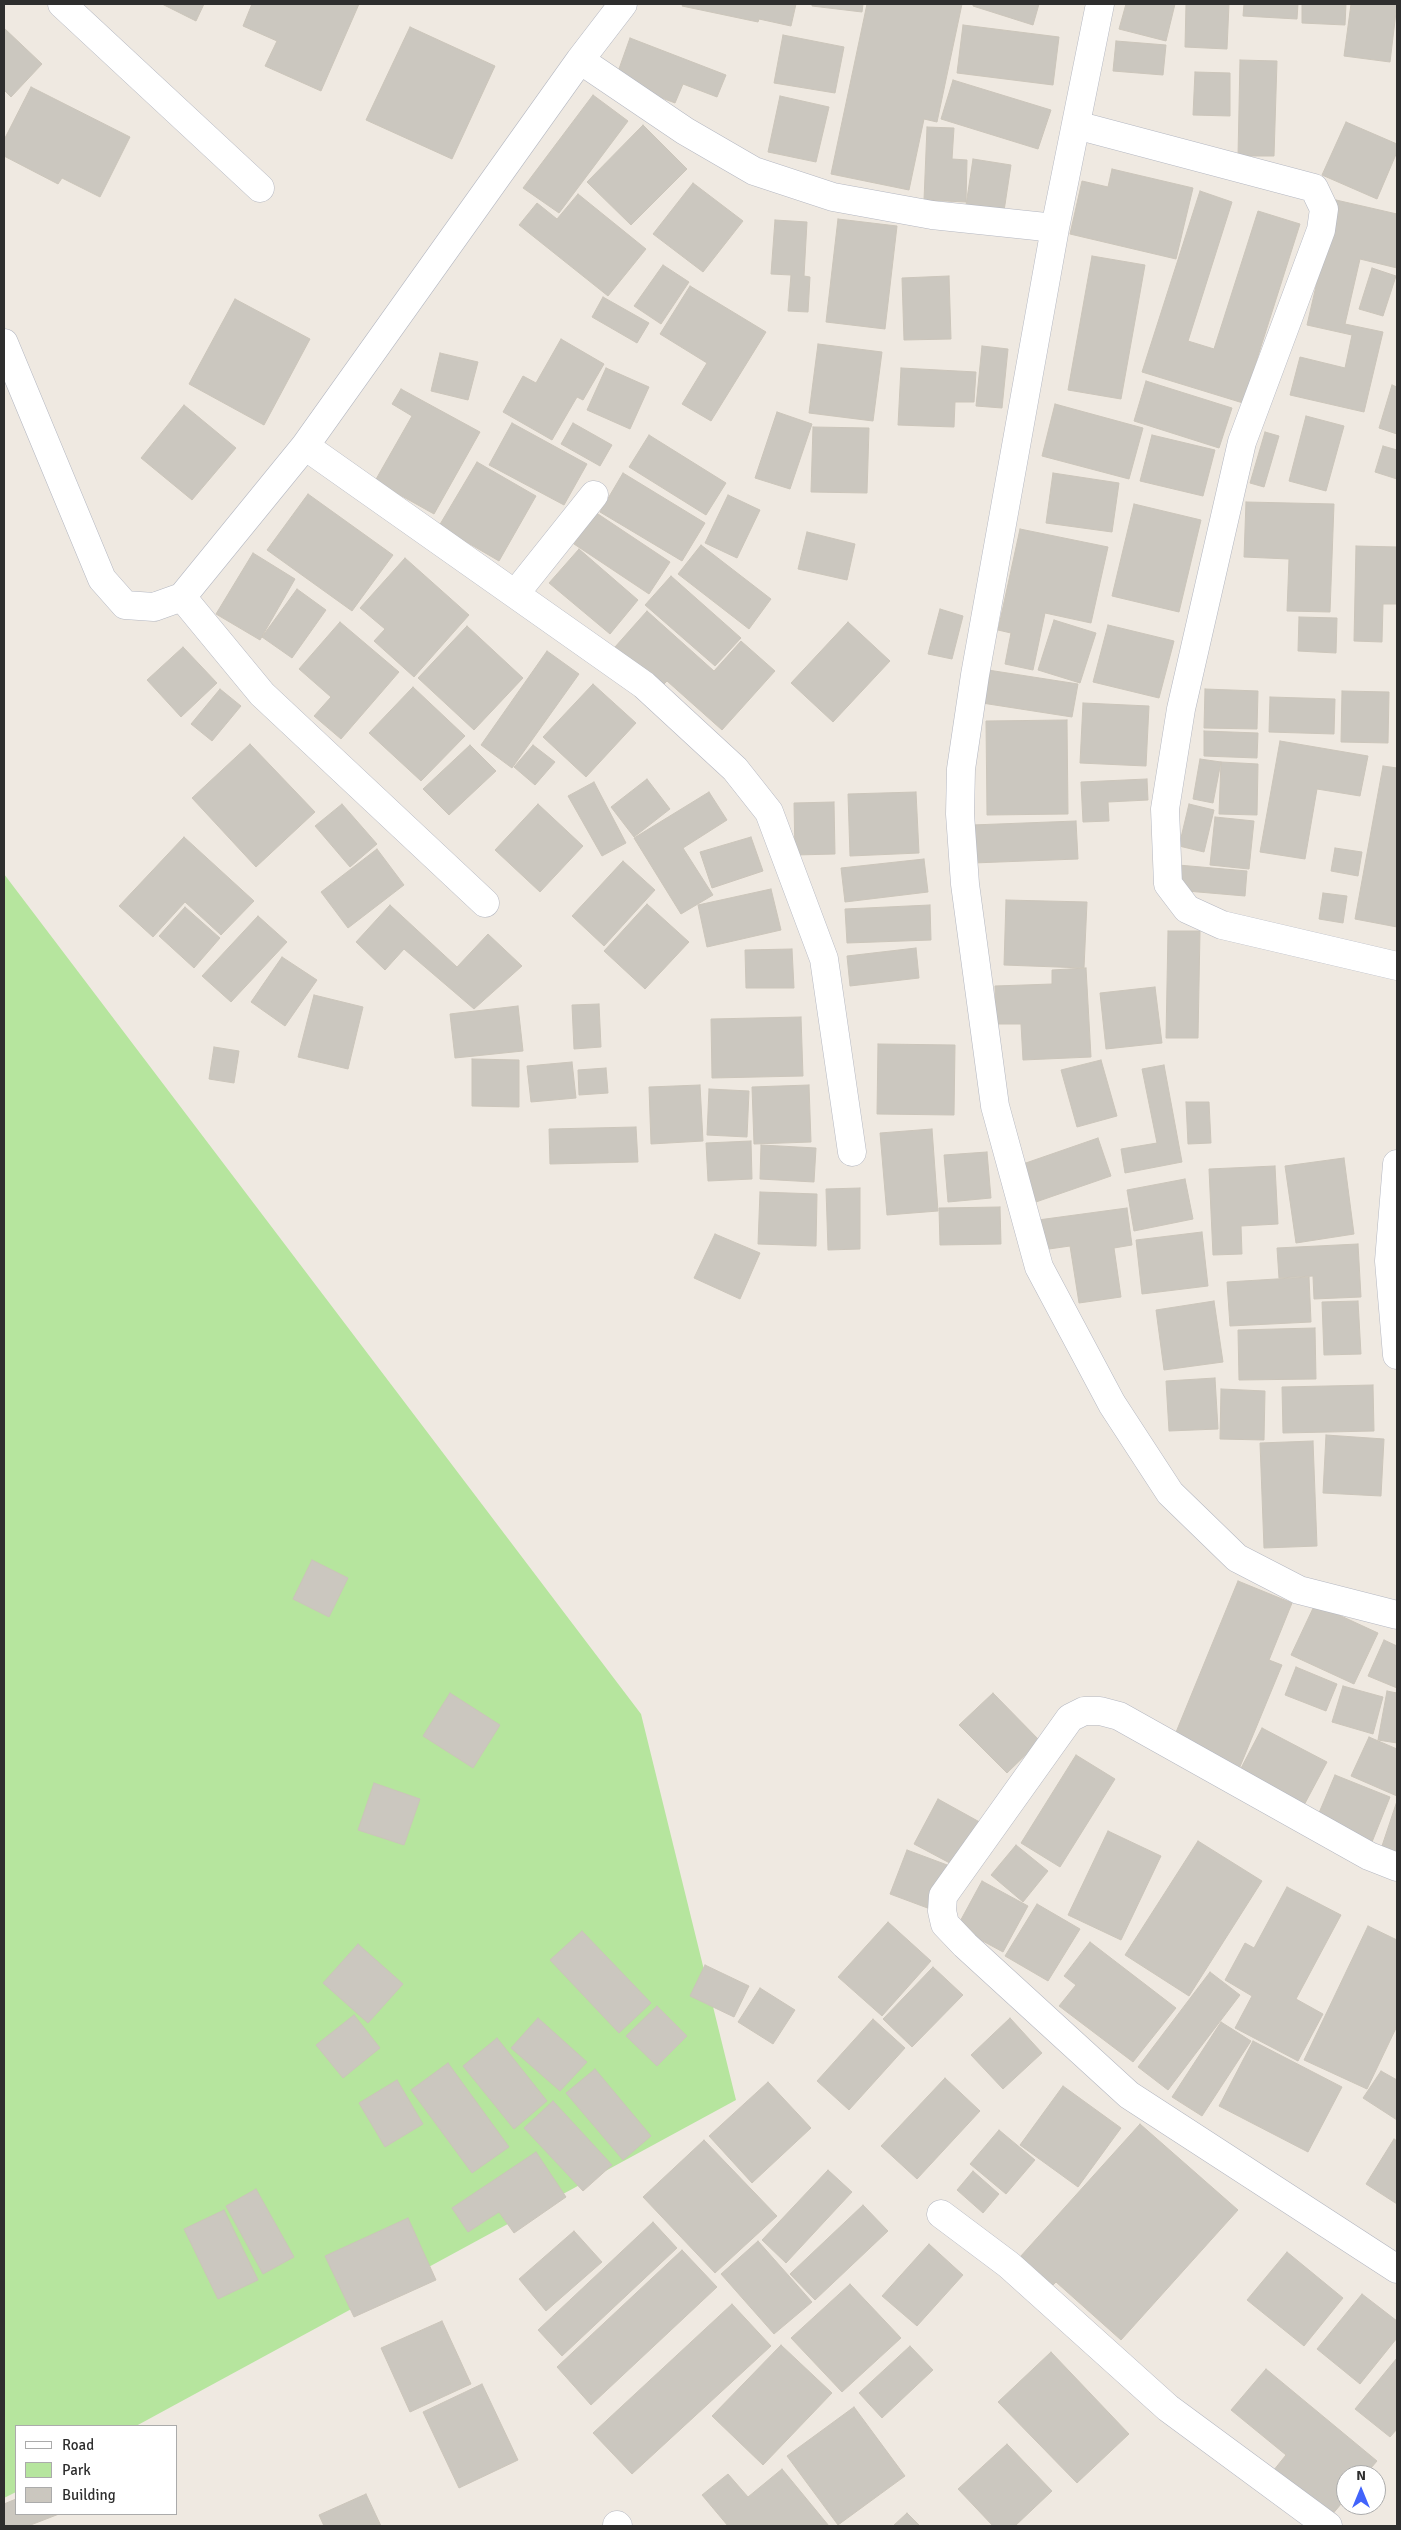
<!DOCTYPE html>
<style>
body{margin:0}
#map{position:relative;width:1401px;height:2530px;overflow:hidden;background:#efe9e1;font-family:Signika,sans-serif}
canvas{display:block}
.frame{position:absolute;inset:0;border:5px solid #2e2e2e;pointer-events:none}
.legend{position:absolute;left:15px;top:2425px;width:162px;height:90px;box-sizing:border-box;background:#fff;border:1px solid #ababab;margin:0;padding:6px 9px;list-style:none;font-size:15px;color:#2e2e2e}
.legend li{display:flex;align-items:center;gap:10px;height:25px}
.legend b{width:25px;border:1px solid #ababab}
.north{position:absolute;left:1336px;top:2465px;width:50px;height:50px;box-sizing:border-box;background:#fff;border:1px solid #ababab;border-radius:50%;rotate:0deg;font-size:14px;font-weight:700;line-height:20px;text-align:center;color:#2e2e2e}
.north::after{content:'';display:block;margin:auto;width:18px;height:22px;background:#4264fb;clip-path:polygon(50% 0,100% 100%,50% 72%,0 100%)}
</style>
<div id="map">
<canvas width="1401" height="2530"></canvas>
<div class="frame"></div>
<ul class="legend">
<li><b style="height:6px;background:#fff"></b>Road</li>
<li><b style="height:14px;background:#b6e59e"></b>Park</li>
<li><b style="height:14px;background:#cbc7bf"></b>Building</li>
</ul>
<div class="north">N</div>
</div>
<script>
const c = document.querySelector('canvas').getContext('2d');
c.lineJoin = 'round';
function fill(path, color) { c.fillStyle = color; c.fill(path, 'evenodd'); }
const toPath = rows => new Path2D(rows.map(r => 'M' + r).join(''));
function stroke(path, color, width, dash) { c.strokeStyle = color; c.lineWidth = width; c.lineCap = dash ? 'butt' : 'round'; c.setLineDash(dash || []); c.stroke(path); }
fill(toPath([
 [4,874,641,1714,736,2100,136,2426,16,2426,16,2492,4,2498]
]), '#b6e59e');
const building = toPath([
 [162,4,204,4,196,21,162,4],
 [252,4,359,4,321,91,265,66,277,41,243,26,252,4],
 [683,4,796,4,791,26,759,19,758,22,682,6,683,4],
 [812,4,863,4,862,12,812,6,812,4],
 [867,4,962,4,937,122,924,119,909,190,831,174,867,4],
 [973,4,1039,4,1033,25,973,6,973,4],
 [1126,4,1175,4,1166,41,1119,29,1126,4],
 [1186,4,1229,4,1227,49,1185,47,1186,4],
 [1244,4,1298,4,1297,19,1243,16,1244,4],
 [1302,4,1346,4,1345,25,1302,23,1302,4],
 [1351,4,1397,4,1390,62,1344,56,1351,4],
 [963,25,1059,37,1053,85,957,73,963,25],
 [410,27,495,66,452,159,366,120,410,27],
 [4,28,42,64,11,97,4,90,4,28],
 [783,35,844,47,835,93,774,83,783,35],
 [630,38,726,75,717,97,683,84,675,103,615,80,630,38],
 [1116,41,1166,45,1163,75,1113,71,1116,41],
 [1240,60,1277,61,1274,156,1238,156,1240,60],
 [1195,72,1230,73,1230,116,1193,115,1195,72],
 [953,80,1051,110,1038,149,941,119,953,80],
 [31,87,130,137,100,197,62,178,58,184,4,156,4,140,31,87],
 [593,95,628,121,559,213,523,188,593,95],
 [780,96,829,107,816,162,768,152,780,96],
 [1346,122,1397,144,1397,152,1377,199,1322,175,1346,122],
 [643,125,687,169,631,225,587,182,643,125],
 [927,127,954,128,952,159,967,160,966,202,924,200,927,127],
 [973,159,1011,165,1004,211,966,205,973,159],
 [1112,169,1193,188,1176,259,1070,234,1082,181,1108,187,1112,169],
 [693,183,743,221,703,272,653,234,693,183],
 [1200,191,1232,202,1188,341,1214,349,1258,211,1300,224,1243,403,1142,372,1200,191],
 [578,194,646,249,608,296,519,225,537,203,557,219,578,194],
 [1336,200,1397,214,1397,268,1360,259,1345,324,1383,332,1364,412,1290,395,1300,357,1345,368,1352,335,1307,325,1336,200],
 [838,219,897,226,885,329,826,322,838,219],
 [775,220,807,222,804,276,810,277,808,312,788,311,791,275,771,274,775,220],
 [1092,256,1145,265,1121,399,1068,390,1092,256],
 [663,265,689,282,661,324,634,306,663,265],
 [1372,268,1396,276,1383,316,1359,309,1372,268],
 [949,276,951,339,904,340,902,278,949,276],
 [690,286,766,332,711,421,682,404,707,363,660,334,690,286],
 [603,297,649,323,637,343,592,317,603,297],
 [235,299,310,339,264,425,189,384,235,299],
 [561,339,604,364,583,400,577,397,552,440,503,412,523,376,536,383,561,339],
 [818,344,882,352,873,421,809,413,818,344],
 [982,346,1008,349,1002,408,976,406,982,346],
 [440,353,478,362,468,400,431,391,440,353],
 [606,368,649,387,630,429,587,410,606,368],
 [901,368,976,372,974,402,955,402,954,427,898,425,901,368],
 [1146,381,1232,408,1219,448,1134,421,1146,381],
 [1392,385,1397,387,1397,434,1379,428,1392,385],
 [401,389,480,432,434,514,375,481,412,416,392,404,401,389],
 [1055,404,1143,428,1129,479,1042,456,1055,404],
 [184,405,236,448,192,500,141,458,184,405],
 [777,412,812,424,790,489,755,478,777,412],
 [1306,416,1344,426,1326,491,1289,481,1306,416],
 [512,423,587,464,564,505,489,465,512,423],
 [573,423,612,445,600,466,561,444,573,423],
 [813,427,869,428,867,493,811,492,813,427],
 [1265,432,1279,436,1264,487,1250,483,1265,432],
 [649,435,726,483,706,515,629,467,649,435],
 [1152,435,1215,450,1203,496,1140,481,1152,435],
 [1383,446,1397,450,1397,479,1375,472,1383,446],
 [477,462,536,496,499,561,439,526,477,462],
 [623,473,705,523,682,561,600,512,623,473],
 [1053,473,1119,483,1112,532,1046,523,1053,473],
 [308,494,393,555,352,611,267,550,308,494],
 [728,495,760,510,737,558,705,543,728,495],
 [1246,502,1334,504,1330,612,1287,611,1289,559,1244,557,1246,502],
 [1134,504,1201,520,1179,612,1112,596,1134,504],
 [595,512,670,562,649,594,574,544,595,512],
 [1020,529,1108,547,1091,623,1045,613,1033,670,1005,664,1011,633,998,630,1020,529],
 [807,532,855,544,847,580,798,569,807,532],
 [701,545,771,599,749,629,678,574,701,545],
 [1356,546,1397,547,1397,604,1383,604,1382,642,1354,641,1356,546],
 [579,549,638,600,610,634,549,583,579,549],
 [253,553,295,579,260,640,216,614,253,553],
 [405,558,469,615,414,677,374,641,385,629,360,608,405,558],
 [671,576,741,638,715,666,645,605,671,576],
 [297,589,326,610,292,658,262,637,297,589],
 [940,609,963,616,952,659,928,654,940,609],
 [647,611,714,671,741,641,775,671,722,730,667,681,660,688,615,647,647,611],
 [1299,617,1337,618,1336,653,1298,651,1299,617],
 [1054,620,1096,633,1080,683,1038,670,1054,620],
 [340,622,399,672,341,739,314,716,331,697,299,669,340,622],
 [848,622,890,661,833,722,791,683,848,622],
 [1108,625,1174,641,1159,698,1093,682,1108,625],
 [467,626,523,678,474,730,418,678,467,626],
 [183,647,217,683,181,717,147,680,183,647],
 [547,651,579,674,512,768,481,745,547,651],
 [988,670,1078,684,1072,717,982,703,988,670],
 [593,684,636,723,586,777,543,737,593,684],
 [413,687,465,736,421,781,369,733,413,687],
 [220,689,241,706,212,741,191,724,220,689],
 [1205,689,1258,691,1257,729,1204,728,1205,689],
 [1342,691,1389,692,1388,743,1341,742,1342,691],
 [1270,697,1335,699,1334,734,1269,732,1270,697],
 [1083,703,1149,706,1146,766,1080,763,1083,703],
 [1067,720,1068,814,987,815,986,721,1067,720],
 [1204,731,1258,733,1257,758,1204,756,1204,731],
 [1280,741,1368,756,1360,796,1317,789,1305,859,1260,852,1280,741],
 [250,744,315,812,256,867,192,798,250,744],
 [470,745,496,771,449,815,423,789,470,745],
 [533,745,555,762,535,785,514,767,533,745],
 [1200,759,1221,762,1213,803,1193,799,1200,759],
 [1221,762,1258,764,1257,815,1219,814,1221,762],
 [1383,766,1397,768,1397,927,1355,919,1383,766],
 [647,779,670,809,634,837,611,807,647,779],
 [1147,779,1148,800,1108,802,1109,821,1083,822,1081,782,1147,779],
 [594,782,626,843,602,856,568,796,594,782],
 [709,792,727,820,683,848,713,895,681,914,634,838,709,792],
 [916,792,919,853,850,856,848,794,916,792],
 [834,802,835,854,795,855,794,803,834,802],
 [342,804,377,844,350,867,315,826,342,804],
 [538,804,583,846,540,892,495,850,538,804],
 [1189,804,1214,810,1204,852,1179,846,1189,804],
 [1215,817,1254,821,1249,869,1210,865,1215,817],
 [1076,821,1078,859,973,863,972,825,1076,821],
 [184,837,254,901,221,935,185,902,153,937,119,906,184,837],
 [751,837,763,871,712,888,700,852,751,837],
 [1335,848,1362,852,1358,876,1331,871,1335,848],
 [377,849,404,885,348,928,321,892,377,849],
 [924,859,928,892,845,902,841,868,924,859],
 [623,861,655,890,604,946,572,916,623,861],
 [1178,865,1247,871,1245,896,1175,890,1178,865],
 [771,889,781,930,707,947,698,905,771,889],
 [1323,893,1347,896,1343,923,1319,919,1323,893],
 [1006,900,1087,902,1084,968,1004,965,1006,900],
 [647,904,689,942,645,989,604,951,647,904],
 [390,905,457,967,488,934,522,966,474,1009,404,949,385,970,356,942,390,905],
 [930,905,931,940,847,943,845,909,930,905],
 [185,907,220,938,194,968,159,936,185,907],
 [258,916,287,942,231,1002,202,976,258,916],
 [1168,931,1200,931,1198,1038,1166,1038,1168,931],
 [916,948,919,978,850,986,847,956,916,948],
 [792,949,794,988,746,988,745,950,792,949],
 [282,957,317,980,285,1026,251,1002,282,957],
 [1086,968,1091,1057,1023,1060,1021,1024,996,1024,995,986,1052,984,1052,970,1086,968],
 [1155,987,1162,1043,1106,1049,1100,993,1155,987],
 [314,995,363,1007,348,1069,298,1057,314,995],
 [599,1004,601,1047,574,1049,572,1005,599,1004],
 [518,1006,523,1051,455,1058,450,1014,518,1006],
 [801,1017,803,1076,712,1078,711,1019,801,1017],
 [878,1044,955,1045,954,1115,877,1114,878,1044],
 [214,1047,239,1051,234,1083,209,1079,214,1047],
 [472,1059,519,1060,519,1107,472,1106,472,1059],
 [1101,1060,1117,1116,1077,1127,1061,1070,1101,1060],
 [572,1062,576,1098,531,1102,527,1066,572,1062],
 [1164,1065,1182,1162,1125,1173,1121,1149,1157,1143,1142,1069,1164,1065],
 [606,1068,608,1093,579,1095,578,1070,606,1068],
 [700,1085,703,1141,651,1144,649,1087,700,1085],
 [809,1085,811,1142,754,1144,752,1087,809,1085],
 [709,1089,749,1091,747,1137,707,1135,709,1089],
 [1186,1102,1209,1102,1211,1143,1188,1144,1186,1102],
 [636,1127,638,1162,550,1164,549,1129,636,1127],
 [932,1129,938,1211,887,1215,880,1133,932,1129],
 [1098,1138,1111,1176,1033,1203,1020,1165,1098,1138],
 [751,1141,752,1179,708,1181,706,1143,751,1141],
 [761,1145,816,1148,814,1182,760,1179,761,1145],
 [987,1152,991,1198,948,1202,944,1155,987,1152],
 [1344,1158,1354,1234,1296,1243,1285,1166,1344,1158],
 [1275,1166,1278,1224,1241,1226,1242,1254,1213,1255,1209,1169,1275,1166],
 [1185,1179,1193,1219,1134,1231,1127,1190,1185,1179],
 [860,1188,860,1249,828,1250,826,1189,860,1188],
 [760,1192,817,1194,816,1246,758,1244,760,1192],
 [1000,1207,1001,1244,940,1245,939,1208,1000,1207],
 [1127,1208,1132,1245,1114,1248,1121,1297,1079,1303,1070,1246,1042,1250,1038,1220,1127,1208],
 [1202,1232,1208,1286,1142,1294,1136,1240,1202,1232],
 [715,1234,760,1253,740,1299,694,1278,715,1234],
 [1358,1244,1361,1297,1314,1299,1313,1276,1279,1278,1277,1248,1358,1244],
 [1309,1277,1311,1322,1230,1326,1227,1282,1309,1277],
 [1214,1301,1223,1362,1164,1370,1156,1310,1214,1301],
 [1358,1301,1361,1354,1324,1355,1322,1302,1358,1301],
 [1315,1328,1316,1379,1239,1380,1238,1330,1315,1328],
 [1215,1378,1218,1429,1169,1431,1166,1381,1215,1378],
 [1373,1385,1374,1431,1283,1433,1282,1387,1373,1385],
 [1221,1389,1265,1391,1264,1440,1220,1439,1221,1389],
 [1326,1435,1384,1439,1381,1496,1323,1493,1326,1435],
 [1313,1441,1317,1546,1264,1548,1260,1443,1313,1441],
 [312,1560,348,1578,329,1617,293,1599,312,1560],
 [1238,1581,1292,1603,1269,1660,1282,1665,1239,1769,1172,1742,1238,1581],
 [1315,1604,1378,1633,1354,1684,1291,1655,1315,1604],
 [1384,1640,1397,1646,1397,1688,1368,1676,1384,1640],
 [1296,1667,1337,1684,1326,1711,1285,1695,1296,1667],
 [1343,1686,1383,1697,1373,1734,1332,1722,1343,1686],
 [1387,1691,1397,1693,1397,1743,1378,1740,1387,1691],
 [450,1693,500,1725,473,1768,423,1736,450,1693],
 [993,1693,1040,1741,1007,1773,959,1725,993,1693],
 [1262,1728,1327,1762,1303,1807,1238,1774,1262,1728],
 [1369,1737,1397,1749,1397,1796,1351,1776,1369,1737],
 [1076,1755,1115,1779,1060,1867,1021,1843,1076,1755],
 [1335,1775,1390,1797,1372,1842,1316,1820,1335,1775],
 [374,1783,420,1799,404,1845,358,1830,374,1783],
 [938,1799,985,1825,961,1869,914,1844,938,1799],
 [1397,1801,1397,1855,1381,1849,1397,1801],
 [1108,1831,1161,1856,1121,1940,1068,1915,1108,1831],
 [1198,1841,1262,1881,1189,1996,1125,1955,1198,1841],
 [1016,1845,1048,1871,1023,1902,991,1875,1016,1845],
 [907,1850,958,1869,941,1913,890,1894,907,1850],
 [982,1881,1028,1906,1003,1952,957,1927,982,1881],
 [1287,1887,1341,1915,1296,1999,1323,2014,1298,2061,1235,2028,1252,1996,1225,1980,1245,1943,1254,1948,1287,1887],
 [1037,1904,1080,1929,1048,1981,1005,1956,1037,1904],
 [888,1922,931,1961,882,2016,838,1977,888,1922],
 [1368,1926,1397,1940,1397,2026,1367,2089,1304,2060,1368,1926],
 [582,1931,651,2003,619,2033,550,1960,582,1931],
 [1090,1942,1176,2008,1133,2062,1059,2006,1076,1985,1064,1976,1090,1942],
 [358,1944,403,1984,368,2023,323,1983,358,1944],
 [705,1965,749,1986,734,2017,690,1996,705,1965],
 [933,1967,963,1995,912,2047,883,2019,933,1967],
 [1210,1972,1240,1995,1168,2090,1138,2067,1210,1972],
 [760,1988,795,2010,773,2044,738,2022,760,1988],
 [657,2006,687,2036,657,2066,626,2036,657,2006],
 [354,2015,380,2048,343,2078,316,2045,354,2015],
 [538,2018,587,2062,560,2091,511,2048,538,2018],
 [1010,2018,1042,2053,1003,2089,971,2055,1010,2018],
 [873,2019,905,2048,849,2110,817,2081,873,2019],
 [1221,2022,1251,2041,1202,2116,1172,2097,1221,2022],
 [497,2038,547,2101,514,2129,463,2066,497,2038],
 [1253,2041,1342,2087,1308,2152,1219,2106,1253,2041],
 [448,2063,509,2147,472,2173,411,2090,448,2063],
 [595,2069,651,2136,623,2160,566,2093,595,2069],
 [1381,2071,1397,2080,1397,2120,1363,2098,1381,2071],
 [945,2078,980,2111,917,2179,881,2146,945,2078],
 [397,2080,423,2124,385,2147,359,2103,397,2080],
 [768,2082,811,2128,752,2183,709,2136,768,2082],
 [1063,2086,1121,2128,1078,2187,1020,2145,1063,2086],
 [553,2101,612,2165,583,2191,524,2128,553,2101],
 [1140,2124,1238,2210,1121,2340,1056,2282,1052,2286,1020,2257,1140,2124],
 [999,2130,1035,2160,1006,2194,970,2164,999,2130],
 [1394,2139,1397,2141,1397,2204,1366,2184,1394,2139],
 [704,2140,777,2216,715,2273,643,2197,704,2140],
 [536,2152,566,2197,514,2233,499,2212,468,2232,452,2208,536,2152],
 [828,2170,852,2192,786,2263,762,2240,828,2170],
 [973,2171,999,2194,983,2213,957,2190,973,2171],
 [256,2189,294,2257,263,2274,226,2206,256,2189],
 [863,2205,888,2231,815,2300,790,2274,863,2205],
 [224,2210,258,2280,218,2299,184,2229,224,2210],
 [408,2218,436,2280,354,2317,325,2256,408,2218],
 [653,2222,677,2248,562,2356,538,2330,653,2222],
 [574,2231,602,2262,546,2311,519,2279,574,2231],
 [758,2241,812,2302,774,2334,721,2274,758,2241],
 [929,2244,963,2275,917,2326,882,2296,929,2244],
 [682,2250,717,2287,591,2405,557,2367,682,2250],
 [1287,2252,1343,2298,1304,2346,1247,2300,1287,2252],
 [850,2284,901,2338,842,2392,791,2338,850,2284],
 [1362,2294,1397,2321,1397,2338,1360,2384,1317,2349,1362,2294],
 [732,2304,771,2346,632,2474,593,2433,732,2304],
 [442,2321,471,2384,410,2412,381,2348,442,2321],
 [781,2345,832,2393,763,2465,712,2416,781,2345],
 [910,2346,933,2370,882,2418,859,2393,910,2346],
 [1051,2352,1129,2434,1077,2483,998,2402,1051,2352],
 [1397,2358,1397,2429,1390,2437,1355,2409,1397,2358],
 [1266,2369,1377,2461,1365,2475,1346,2475,1346,2498,1326,2522,1269,2476,1286,2455,1231,2410,1266,2369],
 [482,2384,518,2460,459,2488,423,2412,482,2384],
 [854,2407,905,2476,838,2525,787,2456,854,2407],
 [1007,2444,1052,2491,1015,2526,993,2526,958,2489,1007,2444],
 [782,2469,829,2526,728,2526,702,2495,728,2474,748,2497,782,2469],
 [366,2494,381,2526,324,2526,319,2515,366,2494],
 [16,2499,16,2514,59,2514,28,2526,4,2526,4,2504,16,2499],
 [907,2513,920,2526,893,2526,907,2513]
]);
fill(building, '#cbc7bf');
stroke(building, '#cbc5ba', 1);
const minor = toPath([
 [62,4,260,188],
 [1100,4,1055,228,975,675,961,769,960,814,965,884,995,1106,1039,1267,1112,1404,1170,1493,1237,1558,1299,1590,1397,1615],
 [580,60,685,131,754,171,833,197,932,215,1055,228],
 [1076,125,1314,188,1324,209,1321,230,1242,442,1181,709,1165,809,1168,884,1187,909,1222,925,1397,966],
 [4,343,102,579,125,605,154,607,182,597,305,446,580,60,623,4],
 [305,446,644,685,735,769,769,812,824,959,852,1152],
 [515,594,594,495],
 [182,597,262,694,485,903],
 [1397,1164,1389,1261,1397,1355],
 [1397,1867,1369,1856,1119,1716,1100,1711,1084,1711,1070,1718,943,1896,942,1911,945,1924,965,1945,1129,2095,1397,2269],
 [941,2214,1009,2265,1168,2408,1328,2526],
 [617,2525,618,2526]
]);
stroke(minor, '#b4b7c1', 29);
stroke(minor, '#fff', 28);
</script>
